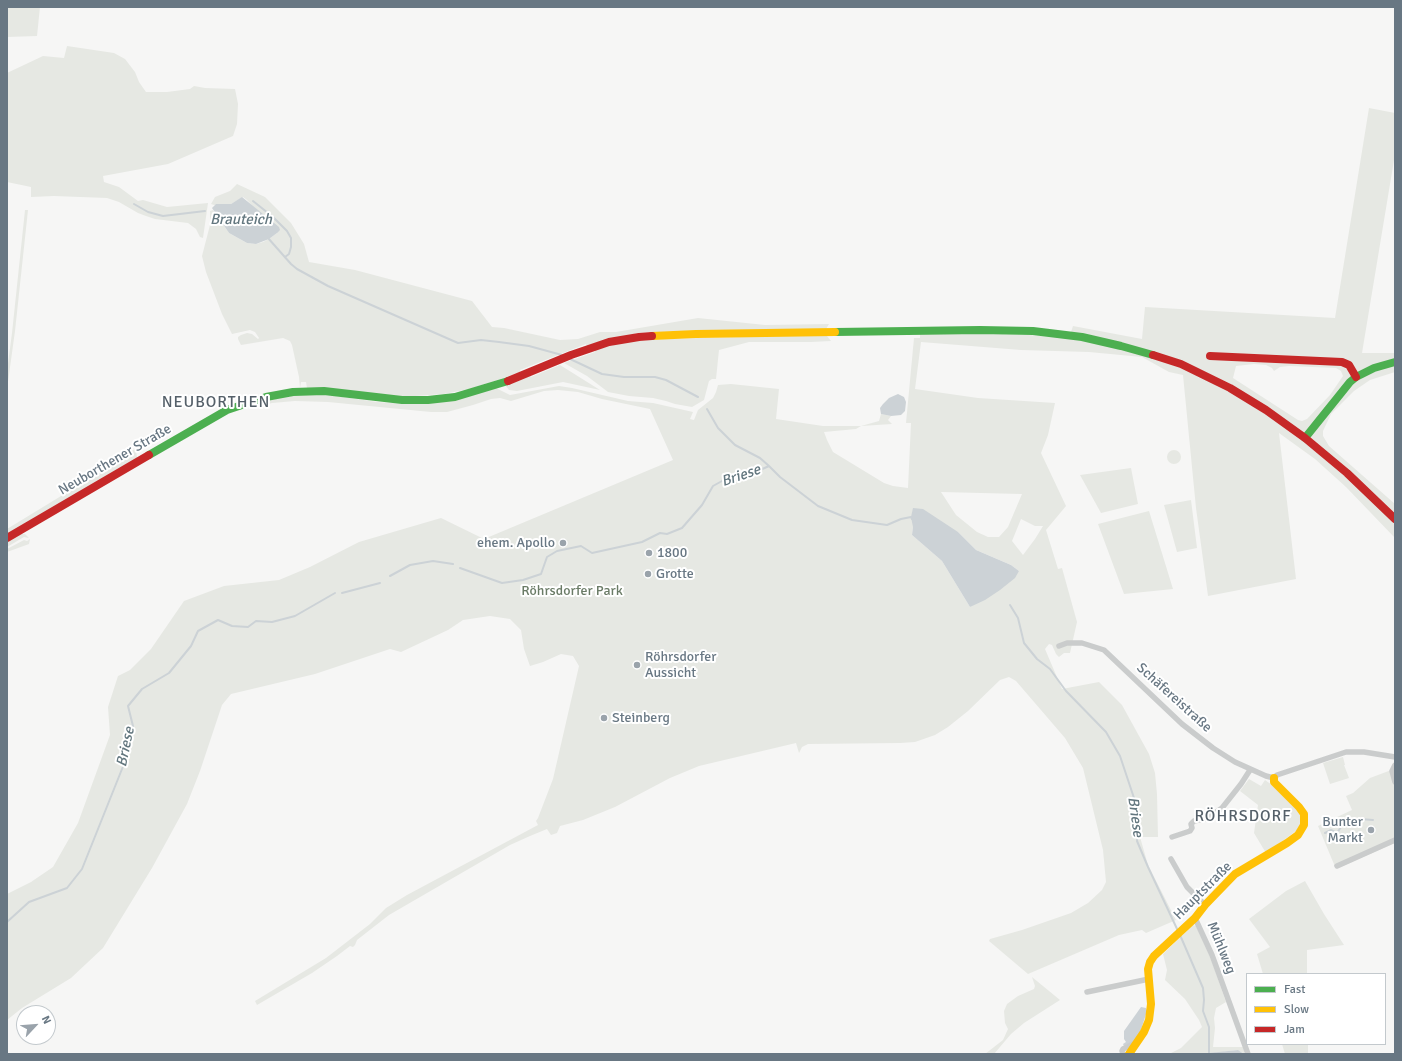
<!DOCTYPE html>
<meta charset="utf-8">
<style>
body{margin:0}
#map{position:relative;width:1402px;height:1061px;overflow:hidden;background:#f6f6f5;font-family:Signika,sans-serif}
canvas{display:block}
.frame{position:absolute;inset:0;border:8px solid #687783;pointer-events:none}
.legend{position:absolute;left:1246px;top:973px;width:140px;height:72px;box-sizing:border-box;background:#fff;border:1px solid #c3c9cd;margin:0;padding:5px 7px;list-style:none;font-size:12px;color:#687783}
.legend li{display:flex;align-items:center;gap:8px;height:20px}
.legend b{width:20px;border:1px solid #c3c9cd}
.north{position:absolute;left:16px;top:1005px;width:40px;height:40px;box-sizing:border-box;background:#fff;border:1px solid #c3c9cd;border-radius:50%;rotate:64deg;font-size:11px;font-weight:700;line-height:16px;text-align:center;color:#687783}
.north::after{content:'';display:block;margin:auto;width:14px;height:18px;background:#9aa3ab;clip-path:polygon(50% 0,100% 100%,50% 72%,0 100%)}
</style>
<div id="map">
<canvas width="1402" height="1061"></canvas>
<div class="frame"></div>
<ul class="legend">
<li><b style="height:5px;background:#4caf50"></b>Fast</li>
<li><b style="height:5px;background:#ffc107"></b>Slow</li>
<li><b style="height:5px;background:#c62828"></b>Jam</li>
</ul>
<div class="north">N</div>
</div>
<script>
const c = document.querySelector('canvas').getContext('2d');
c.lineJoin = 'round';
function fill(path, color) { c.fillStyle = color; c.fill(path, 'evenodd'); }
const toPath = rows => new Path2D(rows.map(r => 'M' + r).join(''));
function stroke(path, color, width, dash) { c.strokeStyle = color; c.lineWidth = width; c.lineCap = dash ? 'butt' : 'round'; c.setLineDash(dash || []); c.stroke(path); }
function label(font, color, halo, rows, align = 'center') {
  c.font = font + ' Signika,sans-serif'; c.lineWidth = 4; c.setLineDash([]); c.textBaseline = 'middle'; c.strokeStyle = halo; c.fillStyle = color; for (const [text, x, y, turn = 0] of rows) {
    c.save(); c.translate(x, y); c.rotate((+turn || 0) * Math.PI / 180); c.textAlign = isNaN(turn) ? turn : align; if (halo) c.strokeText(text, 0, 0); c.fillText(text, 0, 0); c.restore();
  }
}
fill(toPath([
 [7,7,40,7,37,36,7,37],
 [67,46,114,53,125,59,135,72,139,82,146,92,167,92,190,89,194,86,205,88,235,89,238,104,237,124,233,136,168,164,103,176,104,182,119,187,138,201,143,200,167,207,208,203,203,238,200,237,196,229,188,223,155,219,146,216,138,213,119,202,107,198,54,196,31,197,31,187,7,182,7,73,43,56,64,58],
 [1369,108,1395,113,1395,154,1362,353,1395,353,1395,372,1370,380,1354,391,1331,414,1323,431,1323,436,1329,446,1395,504,1395,538,1346,487,1315,459,1279,433,1296,579,1208,596,1196,508,1183,375,1169,372,1142,357,1089,352,1021,350,921,342,915,389,978,398,1055,403,1048,435,1041,453,1066,506,1046,530,1058,569,1062,568,1077,622,1070,653,1064,653,1059,657,1056,654,1052,645,1049,644,1045,649,1062,689,1099,682,1122,705,1149,754,1155,773,1157,794,1158,837,1140,837,1148,865,1176,920,1146,933,1142,930,1119,935,1028,974,989,941,990,939,1022,930,1071,913,1088,903,1102,890,1106,882,1103,850,1083,768,1065,738,1016,681,1009,677,1000,680,968,711,948,727,935,735,915,742,900,743,808,744,802,747,799,753,796,743,699,766,670,778,615,807,583,820,560,826,557,833,551,835,547,829,530,836,510,845,389,915,357,940,355,945,353,947,350,946,337,956,312,973,257,1005,255,1001,326,958,370,924,386,908,407,895,538,825,536,821,538,818,553,779,579,666,573,656,561,654,543,662,530,666,524,649,521,630,510,619,490,616,463,620,448,630,401,652,390,649,315,674,231,694,222,705,200,771,187,804,152,868,103,948,71,978,22,1008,7,1020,7,894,31,882,53,867,78,823,110,735,108,707,118,676,130,670,151,649,184,601,224,586,279,580,310,567,359,542,441,518,484,539,673,460,650,409,602,399,578,392,558,390,544,391,511,401,500,398,491,399,473,405,447,412,431,412,328,402,295,401,272,403,265,405,261,408,260,404,263,400,294,395,311,394,336,396,377,402,405,404,496,388,510,395,559,386,572,388,628,401,653,403,693,412,690,419,694,420,698,410,713,398,716,392,718,385,731,384,779,389,776,419,823,426,861,426,879,421,881,414,891,416,888,420,892,424,861,426,856,429,824,432,827,440,833,452,884,483,893,486,908,488,911,423,906,423,914,338,920,338,920,334,976,333,1054,336,1069,338,1073,326,1142,339,1145,307,1335,318],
 [1254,364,1266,365,1272,368,1274,371,1280,367,1289,366,1336,368,1341,371,1343,376,1330,395,1307,419,1302,421,1298,420,1233,378,1236,366],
 [941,492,1021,494,1022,494,1008,527,999,537,988,537,977,532,956,515],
 [1021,519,1035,526,1043,526,1035,539,1023,555,1012,541],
 [913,527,958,532,976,550,1011,565,1019,571,970,607,942,561,912,535],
 [237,184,265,197,291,223,304,244,309,262,355,270,472,301,492,327,504,328,560,340,578,339,600,332,616,332,698,318,765,325,829,324,826,329,659,332,638,333,587,346,586,344,520,370,520,372,498,380,469,389,444,394,401,397,307,388,306,382,301,382,300,388,299,377,292,345,290,341,283,338,241,345,238,339,238,337,241,335,247,333,252,334,258,339,259,338,255,332,250,330,232,334,222,314,206,272,202,256,210,225,210,211,213,210,229,233,247,243,256,244,263,242,269,239,277,233,247,200,243,197,231,204,214,205,211,204,215,197,230,191],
 [25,210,28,210,15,331,7,389,7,371,12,333],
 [823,335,827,336,831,341,811,342,749,342,719,350,716,379,712,379,709,381,704,400,692,407,675,404,666,401,653,398,629,396,608,392,587,376,564,363,595,352,595,350,625,342,658,339],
 [560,365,600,390,563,382,517,391,509,390,505,385,530,375,531,377],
 [137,440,141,448,136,450,137,458,7,534,7,529,84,482,135,449],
 '1167 457a7 7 0 1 1 14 0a7 7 0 1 1-14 0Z',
 [1131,468,1138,504,1101,513,1080,475],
 [1191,500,1197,548,1177,552,1164,505],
 [1149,511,1173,589,1124,594,1098,524],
 [21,534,25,534,29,538,24,537,7,547,7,542],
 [30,539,29,544,7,552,7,549,24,540,27,541],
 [1343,757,1345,765,1344,765,1349,778,1330,784,1323,763],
 [1394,769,1395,772,1395,843,1336,869,1318,826,1352,810,1346,796,1353,793,1370,778],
 [1249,779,1261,786,1265,780,1272,785,1298,810,1302,819,1301,824,1296,831,1266,853,1254,833,1258,805,1240,791],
 [1305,881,1324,914,1344,945,1307,950,1307,974,1263,974,1257,954,1270,947,1249,919,1286,891],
 [1193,925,1196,926,1211,959,1226,1002,1216,1008,1214,1018,1215,1028,1213,1047,1243,1047,1245,1054,1237,1050,1207,1054,1169,1054,1181,1048,1202,1027,1199,1020,1185,999,1165,980,1167,970,1163,954],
 [1032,977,1060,1000,1024,1023,1011,1034,994,1054,985,1054,1003,1040,1008,1029,1005,1023,1004,1011,1007,1004,1018,996,1034,989,1035,986],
 [1282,1044,1308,1044,1308,1054,1285,1054]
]), '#e6e8e3');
fill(toPath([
 [242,197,279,227,280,230,277,233,269,239,256,244,247,243,229,233,212,208,216,204,231,204],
 [898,394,904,397,906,402,905,411,901,415,891,416,881,414,880,408,883,404,889,398],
 [913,508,923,509,958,532,976,550,1011,565,1019,571,1015,578,1000,590,985,600,970,607,942,561,912,535,913,527,911,517],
 [1141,1007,1146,1008,1147,1011,1140,1033,1134,1041,1124,1046,1123,1044,1126,1042,1124,1039,1124,1031],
 [1238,1050,1244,1054,1207,1054,1209,1053]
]), '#ccd2d6');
stroke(toPath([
 [253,201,273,217,287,231,291,238,291,247,289,254,285,257],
 [134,204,148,212,163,216,205,211],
 [268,238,291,264,297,269,328,286,458,343,481,340,499,342,529,346,562,355],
 [568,358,602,374,624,377,655,377,666,380,698,397],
 [707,409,718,428,735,445,760,458,769,466],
 [460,568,502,583,523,580,541,574,547,557,557,551,581,546,592,553,642,542,660,533,667,534,682,528,702,505,713,486,722,481,738,480,769,466,780,477,818,506,852,520,887,525,901,519,911,517,912,519],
 [390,576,410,565,433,561,453,564],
 [342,593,380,583],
 [1010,605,1018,618,1024,643,1037,659,1050,669,1066,691,1106,732,1120,756,1137,807,1139,825,1137,841,1148,867,1178,931],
 [1325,833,1331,830,1337,833,1343,824,1355,826,1360,819,1373,820],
 [7,922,29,902,67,888,82,869,124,764,133,726,128,706,142,689,169,673,191,646,198,631,218,620,232,626,248,627,256,621,272,622,295,616,335,593],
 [1180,935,1203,988,1204,1000,1203,1011,1209,1027,1209,1053]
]), '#ccd2d6', 2);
stroke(toPath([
 [1059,646,1067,643,1082,643,1104,650,1182,724,1213,748,1235,762,1266,776,1274,778,1277,775,1346,752,1364,752,1395,757],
 [1395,765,1392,771,1395,782],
 [1172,837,1190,831,1192,828,1191,824,1194,821,1208,818,1222,808,1241,784,1250,770],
 [1171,859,1187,887,1205,905],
 [1337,866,1395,840],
 [1195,918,1212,955,1248,1054],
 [1087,992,1149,979],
 [1123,1054,1122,1051,1123,1049,1135,1043]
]), '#cacccc', 5.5);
stroke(toPath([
 [835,332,980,330,1033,331,1082,337,1121,346,1153,355],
 [1305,438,1350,382,1356,377,1374,368,1395,362],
 [149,455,227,410,266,397,293,392,324,391,402,400,428,400,455,397,508,381]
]), '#4caf50', 8);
stroke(toPath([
 [652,336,696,334,835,332],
 [1129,1054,1144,1032,1149,1020,1151,1004,1148,969,1150,962,1154,956,1195,918,1205,905,1235,874,1287,843,1298,835,1304,825,1304,814,1299,807,1274,782,1274,778]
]), '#ffc107', 8);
stroke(toPath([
 [1153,355,1181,364,1230,388,1266,410,1305,438,1347,473,1395,519],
 [1210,356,1342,362,1349,365,1356,377],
 [508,381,571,355,609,342,639,337,652,336],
 [7,538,149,455]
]), '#c62828', 8);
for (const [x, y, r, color] of [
 [563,543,4,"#9aa3ab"],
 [649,553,4,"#9aa3ab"],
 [648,574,4,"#9aa3ab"],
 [637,665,4,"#9aa3ab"],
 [604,718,4,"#9aa3ab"],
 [1371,830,4,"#9aa3ab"]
]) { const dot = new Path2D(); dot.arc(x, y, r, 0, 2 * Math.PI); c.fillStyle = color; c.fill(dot); stroke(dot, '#fff', 1.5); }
label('14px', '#687783', '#fff', [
 ["Neuborthener Straße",115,460,-30],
 ["Schäfereistraße",1174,698,42],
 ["Hauptstraße",1203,891,-45],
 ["Mühlweg",1221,948,68]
]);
label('14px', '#687783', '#fff', [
 ["ehem. Apollo",555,543,"right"],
 ["1800",657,553],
 ["Grotte",656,574],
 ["Röhrsdorfer",645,657],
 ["Aussicht",645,673],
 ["Steinberg",612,718],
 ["Bunter",1363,822,"right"],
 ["Markt",1363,838,"right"]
], 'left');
label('14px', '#6a7b66', '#fff', [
 ["Röhrsdorfer Park",572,591]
]);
label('italic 15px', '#63777f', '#fff', [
 ["Brauteich",241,220],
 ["Briese",741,476,-19],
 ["Briese",126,747,-78],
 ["Briese",1135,817,82]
]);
c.letterSpacing = '1px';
label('16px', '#556069', '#fff', [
 ["NEUBORTHEN",216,403],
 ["RÖHRSDORF",1243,817]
]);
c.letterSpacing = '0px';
</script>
